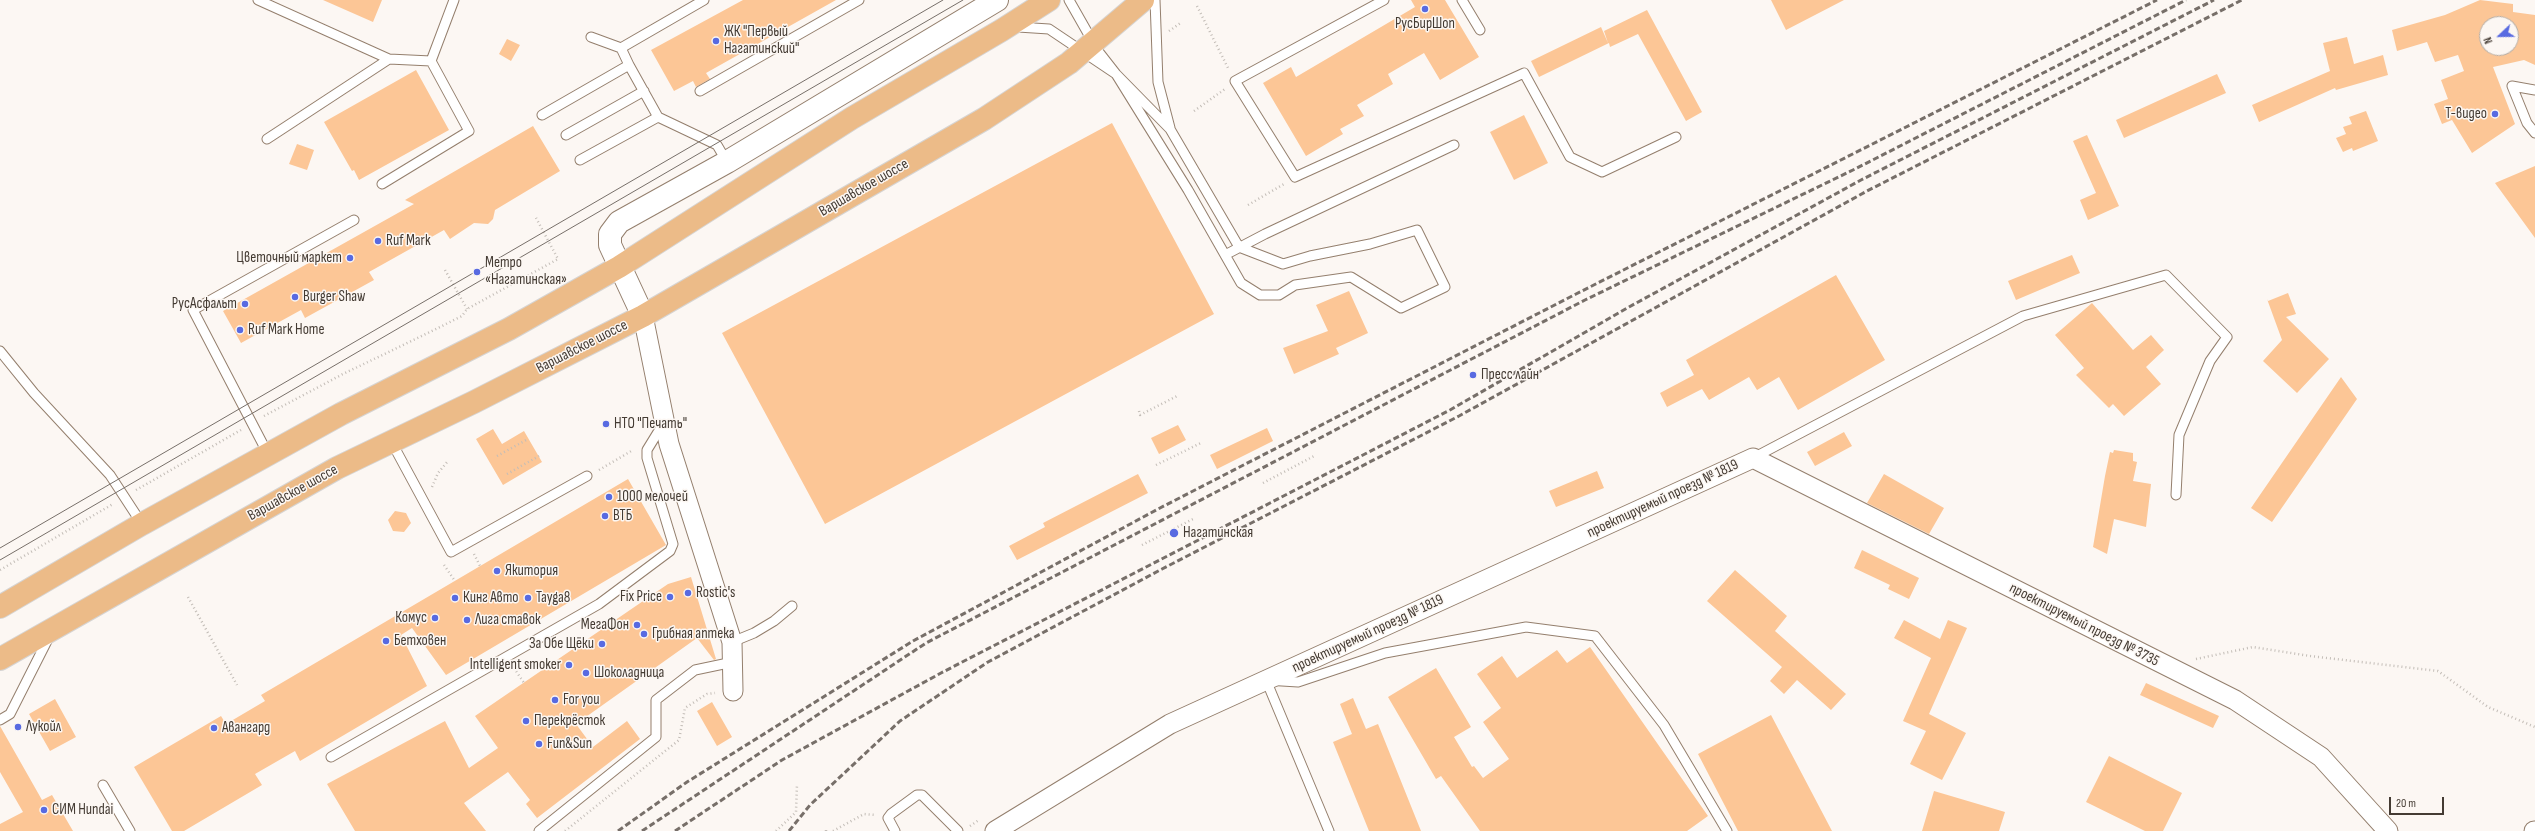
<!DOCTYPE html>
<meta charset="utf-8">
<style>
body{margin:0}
#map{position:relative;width:2535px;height:831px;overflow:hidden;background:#fcf7f3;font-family:"Sofia Sans Condensed",sans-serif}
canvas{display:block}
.north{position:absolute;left:2479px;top:16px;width:40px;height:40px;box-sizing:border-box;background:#fcf7f3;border:1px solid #b2aca6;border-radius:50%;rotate:248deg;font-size:11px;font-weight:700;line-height:16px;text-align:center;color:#443b33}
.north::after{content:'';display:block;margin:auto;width:14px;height:18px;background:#586ae1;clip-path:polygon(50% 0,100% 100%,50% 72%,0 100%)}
.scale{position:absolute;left:2389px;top:797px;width:55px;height:18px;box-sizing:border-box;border:2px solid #443b33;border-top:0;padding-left:5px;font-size:12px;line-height:14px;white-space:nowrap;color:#443b33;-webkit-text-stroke:3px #fcf7f3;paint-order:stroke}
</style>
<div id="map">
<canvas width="2535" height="831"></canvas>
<div class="north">N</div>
<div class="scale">20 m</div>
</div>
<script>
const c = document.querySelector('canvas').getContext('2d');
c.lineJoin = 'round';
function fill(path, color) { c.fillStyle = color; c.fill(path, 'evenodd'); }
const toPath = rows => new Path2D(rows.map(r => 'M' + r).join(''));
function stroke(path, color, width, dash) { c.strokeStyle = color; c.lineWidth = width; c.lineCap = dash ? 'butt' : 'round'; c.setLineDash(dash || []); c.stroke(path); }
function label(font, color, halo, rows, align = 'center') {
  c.font = font + ' "Sofia Sans Condensed",sans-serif'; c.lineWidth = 3; c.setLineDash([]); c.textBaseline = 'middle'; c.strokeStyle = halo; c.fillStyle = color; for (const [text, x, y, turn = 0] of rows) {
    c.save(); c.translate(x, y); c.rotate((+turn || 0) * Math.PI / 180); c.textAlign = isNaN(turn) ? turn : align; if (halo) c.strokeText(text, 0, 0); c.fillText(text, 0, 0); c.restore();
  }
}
fill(toPath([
 [323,0,382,0,373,22],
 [743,0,836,0,706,73,710,79,696,87,693,81,674,91,651,50],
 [1411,0,1445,0,1479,57,1440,80,1424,53,1388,74,1393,84,1357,105,1364,116,1340,129,1343,134,1306,156,1263,83,1291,67,1296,77,1415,7],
 [1771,0,1844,0,1786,30],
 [2480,0,2513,4,2513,12,2535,15,2535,65,2524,60,2493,67,2515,124,2472,153,2452,120,2442,124,2434,104,2448,99,2441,80,2464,71,2458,55,2435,62,2427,42,2397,51,2392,30,2445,15],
 [2487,24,2511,24,2511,48,2487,48],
 [1647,10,1702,112,1686,121,1638,34,1610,47,1609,43,1539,77,1531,61,1601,27,1608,43,1604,31],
 [2347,37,2354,64,2383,55,2388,75,2336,90,2335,88,2259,122,2252,105,2330,71,2323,43],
 [507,39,520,45,511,61,499,54],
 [416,70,449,130,359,180,354,170,352,171,324,122],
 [2217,74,2226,93,2124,138,2116,120],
 [2366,111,2378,141,2353,151,2352,148,2343,152,2336,138,2346,134,2343,127,2352,124,2349,117],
 [1524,115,1548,163,1514,180,1490,132],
 [1112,123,1214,314,825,524,722,333],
 [533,126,560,171,495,210,493,219,488,224,474,223,450,239,444,230,369,272,374,280,305,318,301,310,241,343,223,311,414,204,405,200],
 [2087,135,2119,206,2088,220,2080,200,2096,193,2073,141],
 [297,144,314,150,307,170,289,164],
 [2535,166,2535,238,2495,183],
 [2072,255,2080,273,2016,300,2008,281],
 [1836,275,1885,360,1798,410,1779,377,1757,390,1749,377,1709,400,1702,389,1667,407,1660,393,1694,375,1686,360],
 [1349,291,1368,333,1336,348,1339,354,1294,374,1283,348,1328,331,1316,305],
 [2288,293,2296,314,2286,317,2329,359,2297,393,2263,361,2282,340,2267,299,2268,301],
 [2092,303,2133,350,2151,335,2164,350,2146,367,2161,384,2124,416,2113,404,2109,408,2076,375,2084,368,2055,335],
 [2341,377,2357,399,2272,522,2251,508],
 [1178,425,1186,440,1159,454,1151,438],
 [1267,428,1273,441,1217,469,1210,455],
 [493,429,502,444,524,431,542,462,503,485,476,439],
 [1844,432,1852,446,1815,466,1807,452],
 [2114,450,2133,453,2133,461,2137,462,2133,481,2151,484,2146,527,2114,519,2107,554,2093,547,2105,476,2110,452,2113,453],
 [1597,471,1604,488,1556,507,1549,491],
 [1138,474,1148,493,1017,560,1009,546,1045,527,1043,523],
 [1884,474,1944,508,1929,534,1867,503],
 [628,479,666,545,446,675,412,628,401,635,427,686,300,761,295,751,255,774,262,785,184,831,172,831,134,767,221,716,226,724,265,701,261,695],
 [395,511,406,513,411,523,404,532,393,531,388,520],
 [1862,550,1919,578,1909,599,1888,589,1890,585,1854,568],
 [1735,570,1787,616,1775,631,1846,694,1831,710,1797,680,1784,694,1770,681,1782,667,1707,601],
 [691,577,716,659,714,660,697,638,576,724,593,747,627,721,640,739,537,818,526,804,530,800,508,772,464,803,486,831,355,831,327,784,445,721,469,768,498,748,475,716,668,584],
 [1904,620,1940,639,1948,620,1967,628,1929,714,1966,733,1942,780,1910,764,1926,731,1903,721,1931,658,1894,638],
 [1590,647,1708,816,1687,831,1480,831,1441,776,1436,779,1388,697,1436,668,1471,727,1454,737,1472,767,1474,766,1483,778,1509,759,1483,722,1501,708,1477,674,1502,656,1517,678,1557,650,1567,663],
 [2146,683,2219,716,2213,728,2140,695],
 [1353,698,1366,729,1378,724,1421,831,1369,831,1333,742,1352,734,1340,704],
 [55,699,76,737,50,751,29,714],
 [712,702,732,737,717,746,697,711],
 [1771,715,1832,831,1738,831,1698,754],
 [0,726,42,800,52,795,73,831,0,831,0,824,23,812,0,772],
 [2109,756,2182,793,2163,831,2145,831,2086,802],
 [1934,791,2005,812,1999,831,1922,831]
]), '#fcc696');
const service = toPath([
 [258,0,389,59,431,61],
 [1155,0,1158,82,1170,128],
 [1384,0,1235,81,1295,177,1524,73,1570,157,1602,172,1676,137],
 [1462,0,1480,30],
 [1018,27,1049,29,1116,74,1188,190,1241,283,1260,295,1279,295,1295,285,1351,277,1401,308,1445,287,1417,230,1370,244,1310,256,1283,264,1239,247,1170,129,1116,74,1098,51,1069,0],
 [591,37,621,48,704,0],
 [621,48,629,65],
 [2512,86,2527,123,2535,133],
 [2512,86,2535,90],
 [700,91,859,0],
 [542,115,629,65,658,117,717,145,727,162],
 [566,135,644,91],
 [267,139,389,59],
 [580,160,658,117],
 [382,184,469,131,431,61,454,0],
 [1225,255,1265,234,1454,145],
 [0,351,34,393,110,475,142,524],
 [391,441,451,552,587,476],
 [268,454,193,310,354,220],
 [1753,458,2023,316,2166,275,2227,337,2210,361,2179,435,2176,495],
 [732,642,754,633,774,621,792,606],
 [0,720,10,714,49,637],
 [331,757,599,604,670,551,673,544,647,458,647,450,663,424],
 [103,785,130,831],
 [539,831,656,737,656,700,695,670,733,662],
 [895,831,888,818,891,814,917,795,922,795,958,831],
 [1329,831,1266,680,1298,682,1385,653,1526,627,1595,636,1664,725,1727,831]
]);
const minor = toPath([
 [643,316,669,444,732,642,733,691],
 [995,831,1170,724,1753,458,2235,700,2321,757,2388,831],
 [2534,831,2535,831]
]);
const tertiary = toPath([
 [643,316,610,245,610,234,619,222,727,162,997,0]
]);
const primary = toPath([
 [0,607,142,524,341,414,509,329,619,267,852,118,1002,30,1049,0],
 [0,659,337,468,474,402,643,316,984,119,1069,63,1143,0]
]);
stroke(service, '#947f6d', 11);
stroke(minor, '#947f6d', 21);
stroke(tertiary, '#947f6d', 24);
stroke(primary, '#d6d4d2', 24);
stroke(toPath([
 [1197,6,1229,70],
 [1169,31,1182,22],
 [1194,111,1225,89],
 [1248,205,1284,184],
 [445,270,467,309],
 [1139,411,1140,415,1179,395],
 [264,416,343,374,428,333,462,316,467,309,558,259,535,216],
 [497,456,528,439],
 [1156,465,1201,443],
 [599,470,633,450],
 [507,474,539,456],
 [1263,483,1316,455],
 [432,487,438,473,448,461],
 [136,490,241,430],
 [1142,545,1195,518],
 [474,554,480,566],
 [444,565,455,581],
 [0,570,113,504],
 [188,597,237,685],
 [2196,659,2253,647,2310,656,2438,671,2488,707,2535,727],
 [514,668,524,683],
 [970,826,979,820],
 [826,830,826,831],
 [565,831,679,740,685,708,707,694,715,693],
 [776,831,796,812,797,784],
 [833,831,864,814,876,815]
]), '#c3bdb7', 2.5, [1, 3]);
stroke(service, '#fff', 9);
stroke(minor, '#fff', 19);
stroke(tertiary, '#fff', 22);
stroke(primary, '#ecbb88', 22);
stroke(toPath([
 [0,548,943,0],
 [0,560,963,0]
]), '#776f69', 1);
stroke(toPath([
 [618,831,687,782,913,641,1160,508,1576,294,2157,0],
 [642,831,926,643,1585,300,1855,169,2186,0],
 [675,831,782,760,941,673,1450,410,1629,307,1861,180,2214,0],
 [789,831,810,805,900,721,988,662,1162,569,1459,416,1867,191,2242,0]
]), '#776f69', 3, [6, 3]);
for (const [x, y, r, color] of [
 [1425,9,4,"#586ae1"],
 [716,41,4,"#586ae1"],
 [2495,114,4,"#586ae1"],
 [378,241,4,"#586ae1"],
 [350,258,4,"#586ae1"],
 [477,272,4,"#586ae1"],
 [295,297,4,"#586ae1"],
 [245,304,4,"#586ae1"],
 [240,330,4,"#586ae1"],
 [1473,375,4,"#586ae1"],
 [606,424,4,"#586ae1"],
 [609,497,4,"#586ae1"],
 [605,516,4,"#586ae1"],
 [1174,533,5,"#586ae1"],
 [497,571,4,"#586ae1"],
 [688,593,4,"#586ae1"],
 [670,597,4,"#586ae1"],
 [455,598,4,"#586ae1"],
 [528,598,4,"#586ae1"],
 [435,618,4,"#586ae1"],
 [467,620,4,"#586ae1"],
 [637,625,4,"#586ae1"],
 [644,634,4,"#586ae1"],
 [386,641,4,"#586ae1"],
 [602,644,4,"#586ae1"],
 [569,665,4,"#586ae1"],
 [586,673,4,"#586ae1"],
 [555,700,4,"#586ae1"],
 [526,721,4,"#586ae1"],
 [18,727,4,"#586ae1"],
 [214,728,4,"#586ae1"],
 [539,744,4,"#586ae1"],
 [44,810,4,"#586ae1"]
]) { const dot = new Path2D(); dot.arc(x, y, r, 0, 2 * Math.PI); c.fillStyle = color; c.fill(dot); stroke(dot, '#fcf7f3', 1.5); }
label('15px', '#443b33', '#fcf7f3', [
 ["РусБирШоп",1425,24,"center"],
 ["ЖК \"Первый",724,32],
 ["Нагатинский\"",724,49],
 ["Т-видео",2487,114,"right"],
 ["Ruf Mark",386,241],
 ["Цветочный маркет",342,258,"right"],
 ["Метро",485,263],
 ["«Нагатинская»",485,280],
 ["Burger Shaw",303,297],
 ["РусАсфальт",237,304,"right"],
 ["Ruf Mark Home",248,330],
 ["Пресс лайн",1481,375],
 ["НТО \"Печать\"",614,424],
 ["1000 мелочей",617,497],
 ["ВТБ",613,516],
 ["Нагатинская",1183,533],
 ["Якитория",505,571],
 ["Rostic's",696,593],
 ["Fix Price",662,597,"right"],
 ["Кинг Авто",463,598],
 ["Tayga8",536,598],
 ["Комус",427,618,"right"],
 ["Лига ставок",475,620],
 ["МегаФон",629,625,"right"],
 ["Грибная аптека",652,634],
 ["Бетховен",394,641],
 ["За Обе Щёки",594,644,"right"],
 ["Intelligent smoker",561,665,"right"],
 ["Шоколадница",594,673],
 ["For you",563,700],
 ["Перекрёсток",534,721],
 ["Лукойл",26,727],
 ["Авангард",222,728],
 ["Fun&Sun",547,744],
 ["СИМ Hundai",52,810]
], 'left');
label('15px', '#443b33', '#fcf7f3', [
 ["Варшавское шоссе",864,188,-30],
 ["Варшавское шоссе",582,347,-27],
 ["Варшавское шоссе",293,493,-29],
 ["проектируемый проезд № 1819",1663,499,-25],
 ["проектируемый проезд № 3735",2084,625,27],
 ["проектируемый проезд № 1819",1368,634,-25]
]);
</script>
